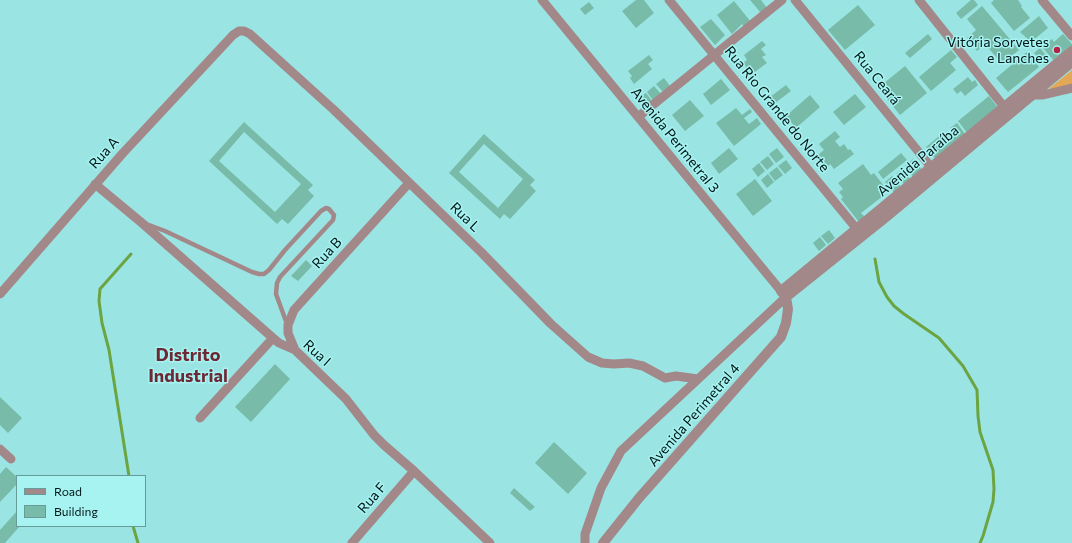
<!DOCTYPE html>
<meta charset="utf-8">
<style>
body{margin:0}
#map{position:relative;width:1072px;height:543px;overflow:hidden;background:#9ae5e3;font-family:Commissioner,sans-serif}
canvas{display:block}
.legend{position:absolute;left:16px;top:475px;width:130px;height:52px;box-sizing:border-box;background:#a7f3f1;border:1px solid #659b99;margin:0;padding:5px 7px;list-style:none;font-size:12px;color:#011616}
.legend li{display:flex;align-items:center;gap:8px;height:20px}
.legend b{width:20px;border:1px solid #659b99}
</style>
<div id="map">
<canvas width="1072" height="543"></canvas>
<ul class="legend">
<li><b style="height:5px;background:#a38889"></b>Road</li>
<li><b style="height:11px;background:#78bba8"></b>Building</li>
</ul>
</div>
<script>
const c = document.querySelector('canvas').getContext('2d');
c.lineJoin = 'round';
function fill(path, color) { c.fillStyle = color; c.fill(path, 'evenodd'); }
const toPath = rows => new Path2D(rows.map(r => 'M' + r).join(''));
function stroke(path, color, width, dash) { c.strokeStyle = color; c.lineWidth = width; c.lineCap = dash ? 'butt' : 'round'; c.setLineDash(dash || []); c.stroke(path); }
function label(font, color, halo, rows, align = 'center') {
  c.font = font + ' Commissioner,sans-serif'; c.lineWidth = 3; c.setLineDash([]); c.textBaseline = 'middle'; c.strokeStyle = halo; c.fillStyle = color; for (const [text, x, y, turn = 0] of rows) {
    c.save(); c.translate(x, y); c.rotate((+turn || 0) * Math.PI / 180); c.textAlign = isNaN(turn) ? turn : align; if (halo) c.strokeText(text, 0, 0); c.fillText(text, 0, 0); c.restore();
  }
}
fill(toPath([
 [1072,70,1072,84,1046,91]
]), '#e2a857');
stroke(toPath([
 [875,259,879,282,887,297,894,306,904,314,939,338,963,366,977,390,978,416,980,432,993,470,994,489,993,502,983,536,980,543],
 [129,476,109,350,102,323,99,301,100,289,131,254],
 [133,526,138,543]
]), '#6ca441', 3);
fill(toPath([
 [636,0,644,0,654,13,636,28,622,11],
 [750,0,761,0,767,8,761,13],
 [971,0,974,0,978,5,961,19,956,13],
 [994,0,1018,0,1022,6,1021,7,1030,18,1014,31,991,3],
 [734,1,751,22,744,27,742,24,732,34,717,15],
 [589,2,594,8,585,15,580,9],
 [858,5,875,25,845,50,828,30],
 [982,6,1019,50,1002,64,985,44,977,51,967,38,976,30,967,19],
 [1039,16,1048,28,1031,42,1020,32],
 [711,19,725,35,715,45,700,27],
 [928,34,932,39,910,58,905,53],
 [1063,34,1072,44,1072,48,1055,62,1042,47,1052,39,1054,42],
 [762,41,766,45,761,49,766,55,762,57,767,63,752,74,743,63,747,60,744,55],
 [1040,48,1050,60,1044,65,1034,53],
 [951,50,957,57,950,63,956,70,931,91,919,77],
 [1027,52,1039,67,1008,92,996,78],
 [649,55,653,60,648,64,652,69,634,84,630,78,632,76,628,71],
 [905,66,927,93,900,115,878,88],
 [968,77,972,82,975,80,978,85,965,96,961,91,957,94,953,89],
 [664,78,670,86,663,92,656,84],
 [721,79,730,90,711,105,703,94],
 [786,85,791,91,775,103,770,97],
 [654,86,661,94,653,100,647,92],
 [646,93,652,101,644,106,638,98],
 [855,94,866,107,844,125,833,112],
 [810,95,820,107,796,128,786,116],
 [989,96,999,109,968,134,958,121],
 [690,100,704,116,685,131,672,115],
 [736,108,742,115,750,109,752,112,744,118,749,124,757,118,761,124,734,146,716,123],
 [244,122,313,185,308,190,314,196,288,224,282,219,277,224,209,161],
 [244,132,301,184,275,212,219,161],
 [957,123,965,134,937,161,926,147,943,133,947,138,954,133,950,128],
 [835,131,840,137,835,141,840,147,844,144,848,150,850,149,854,154,834,169,830,164,827,167,818,155,824,150,819,144],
 [484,134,535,180,530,185,536,191,510,219,504,214,500,219,449,173],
 [484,144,523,179,498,208,459,172],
 [729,148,738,159,719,174,711,163],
 [777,148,784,157,776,163,769,154],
 [901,153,907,160,883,179,878,172],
 [768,156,774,164,767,170,760,162],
 [913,159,924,172,915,179,905,166],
 [786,160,792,168,785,174,778,166],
 [759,163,765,171,758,177,752,169],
 [863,164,871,175,874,173,884,186,878,190,883,196,861,213,865,217,859,222,841,199,843,197,839,192,843,189,838,183],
 [777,167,783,175,775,181,769,173],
 [902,169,912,181,906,187,896,174],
 [768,174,774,182,767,188,761,180],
 [892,176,903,189,896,195,885,182],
 [755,179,772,201,753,216,736,194],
 [829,230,835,238,828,244,821,236],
 [820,237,826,245,819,251,813,243],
 [306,260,312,266,298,281,291,276],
 [275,364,290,379,251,422,235,407],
 [0,397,22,418,8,433,0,425],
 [554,442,587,473,568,494,535,463],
 [6,467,17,477,17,484,0,502,0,474],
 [514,488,535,507,530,511,510,493],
 [17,511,17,526,20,526,5,543,0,543,0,530]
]), '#78bba8');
stroke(toPath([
 [149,225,165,231,252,272,259,274,264,274,269,270,285,250,321,211,326,208,329,209,334,215,333,220,280,277,277,283,276,294,287,324]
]), '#a38889', 4.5);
stroke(toPath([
 [542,0,781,291],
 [669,0,860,233],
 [795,0,935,172],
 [919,0,1009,113],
 [1042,0,1072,36],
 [1033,95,1043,95,1072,88],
 [638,117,782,0],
 [95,184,142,223,273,338,279,343,295,350,346,399,374,435,384,445,414,471,490,543],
 [0,294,123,153,233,35,239,31,244,31,250,34,334,110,481,252,551,324,588,357,602,363,614,364,629,363,643,366,665,378,676,376,698,379],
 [295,350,288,333,288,325,294,310,409,183],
 [200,418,273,338],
 [0,449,11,459],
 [352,543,414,471],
 [585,543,585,534,601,488,621,451,786,297]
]), '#a38889', 9);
stroke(toPath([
 [786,297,886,217,1072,62],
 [603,543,639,498,781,337,786,323,788,309,786,297,781,291,1072,51]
]), '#a38889', 10);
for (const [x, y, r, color] of [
 [1057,50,4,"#b42245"]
]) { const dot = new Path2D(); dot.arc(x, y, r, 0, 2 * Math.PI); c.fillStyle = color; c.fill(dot); stroke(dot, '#a7f3f1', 1.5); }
label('14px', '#011616', '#a7f3f1', [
 ["Vitória Sorvetes",1049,42],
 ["e Lanches",1049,58]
], 'right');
label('14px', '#011616', '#a7f3f1', [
 ["Rua Ceará",877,78,51],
 ["Rua Rio Grande do Norte",777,109,51],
 ["Avenida Perimetral 3",675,140,51],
 ["Rua A",104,153,-48],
 ["Avenida Paraíba",918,161,-40],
 ["Rua L",465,217,44],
 ["Rua B",327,253,-48],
 ["Rua I",317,353,42],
 ["Avenida Perimetral 4",694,415,-49],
 ["Rua F",372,498,-49]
]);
label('bold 18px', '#6e2833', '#a7f3f1', [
 ["Distrito",188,355],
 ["Industrial",188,376]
]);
</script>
